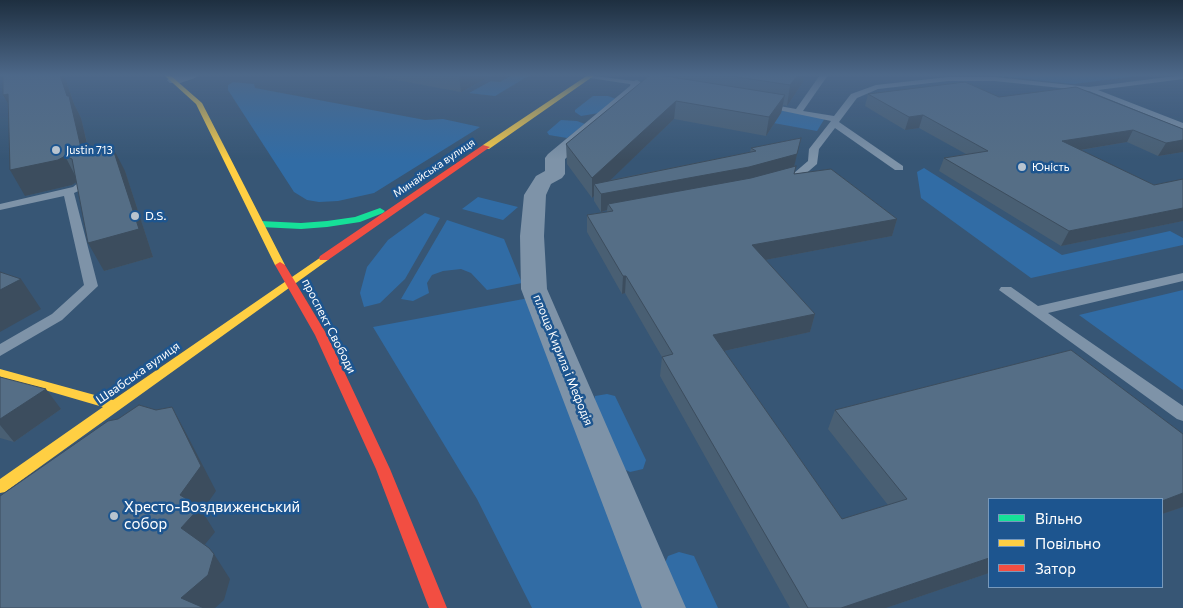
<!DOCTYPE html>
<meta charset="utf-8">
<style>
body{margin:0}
#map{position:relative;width:1183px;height:608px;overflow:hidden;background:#375675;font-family:Commissioner,sans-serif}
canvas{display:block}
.legend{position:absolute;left:988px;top:498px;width:175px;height:90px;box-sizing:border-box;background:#1d558f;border:1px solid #7799bc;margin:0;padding:6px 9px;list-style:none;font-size:15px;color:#fff}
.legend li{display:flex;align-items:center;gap:10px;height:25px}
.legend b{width:25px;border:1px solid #7799bc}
</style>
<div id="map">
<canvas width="1183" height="608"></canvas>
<ul class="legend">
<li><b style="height:6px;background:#16e098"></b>Вільно</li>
<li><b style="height:6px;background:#ffcf43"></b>Повільно</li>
<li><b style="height:6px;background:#f24e42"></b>Затор</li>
</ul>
</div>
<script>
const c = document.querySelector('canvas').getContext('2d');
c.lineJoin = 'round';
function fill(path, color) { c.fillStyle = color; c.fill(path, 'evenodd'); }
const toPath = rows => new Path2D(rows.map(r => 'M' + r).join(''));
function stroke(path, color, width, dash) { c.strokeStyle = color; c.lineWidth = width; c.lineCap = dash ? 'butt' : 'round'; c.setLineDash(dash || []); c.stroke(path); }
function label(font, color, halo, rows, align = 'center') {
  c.font = font + ' Commissioner,sans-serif'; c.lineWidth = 5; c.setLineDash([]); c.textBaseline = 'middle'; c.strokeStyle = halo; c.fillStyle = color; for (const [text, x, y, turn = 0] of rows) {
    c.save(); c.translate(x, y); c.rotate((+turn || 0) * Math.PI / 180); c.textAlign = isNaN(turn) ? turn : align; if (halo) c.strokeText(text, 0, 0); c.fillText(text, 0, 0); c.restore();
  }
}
fill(toPath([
 [506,75,530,75,495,96,469,93,491,81,500,82,510,76],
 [989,75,1147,75,1073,84],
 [233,82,254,84,255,88,425,120,443,119,480,127,374,193,338,201,319,202,307,200,294,192,228,90,228,85],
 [656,89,825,118,817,131,643,99],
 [593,96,608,96,616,99,599,113,581,116,575,112,575,110],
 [561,120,577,121,585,124,567,138,549,135,547,132],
 [924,168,1062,255,1170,231,1183,238,1183,245,1031,278,921,198,917,172],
 [478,197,518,207,503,220,462,209],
 [425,213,440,218,405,279,380,303,364,307,360,293,367,267,388,240],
 [447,220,504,239,522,283,487,290,471,273,461,269,443,271,432,275,427,283,429,293,413,301,401,299],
 [1183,290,1183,390,1079,315],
 [529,298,648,608,532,608,477,499,373,327],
 [607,394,615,396,646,460,643,469,630,472,622,468,595,407,595,396],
 [679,552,694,556,718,608,684,608,665,563,668,556]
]), '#316ca5');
fill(toPath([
 [587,75,649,83,653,85,649,87,590,78,587,75],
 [820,75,828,75,803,111,834,116,851,94,876,85,948,77,995,77,1089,87,1183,75,1183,79,1098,90,1183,123,1183,129,1089,91,995,81,948,81,878,89,857,98,839,122,903,166,903,170,895,170,835,128,819,149,817,164,802,177,779,181,779,177,794,173,808,161,809,149,831,121,759,106,763,103,796,109,820,75],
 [78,183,82,184,83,189,74,193,98,286,62,320,0,356,0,344,52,314,84,285,64,196,0,210,0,204,73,187,78,183],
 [1183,273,1183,281,1048,313,1183,406,1183,421,1177,419,999,290,1001,287,1011,287,1038,306,1183,273]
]), '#7e93a8');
fill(toPath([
 [175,75,198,75,195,78,180,83,170,83,167,80,170,77,175,75],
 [637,80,645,85,644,90,565,159,565,174,562,178,551,184,546,195,544,236,547,289,686,608,642,608,521,289,520,236,524,195,536,176,545,171,545,158,548,154,630,86,631,82,637,80]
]), '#7e93a8');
fill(toPath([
 [380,208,385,211,383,213,360,222,327,227,301,229,260,227,255,224,260,221,301,223,327,221,355,217,380,208]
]), '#16e098');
fill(toPath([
 [164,75,170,75,202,103,285,265,284,267,280,268,275,265,196,104,164,75],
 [588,75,595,75,489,149,483,149,483,145,588,75],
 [324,255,328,256,329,258,328,260,5,492,0,493,0,479,103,407,0,377,0,369,113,400,324,255]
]), '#ffcf43');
fill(toPath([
 [483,145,490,147,328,260,320,260,319,258,320,256,483,145],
 [280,262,285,265,327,335,390,469,447,608,429,608,376,469,315,335,275,265,280,262]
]), '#f24e42');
fill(toPath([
 [369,75,492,75,461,92],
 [650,75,804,75,803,82,787,106,783,105,781,113,766,136,674,119,610,180,750,152,751,148,801,138,794,166,796,166,794,174,831,169,897,219,892,236,765,260,815,314,810,332,724,351,842,519,888,505,828,429,835,410,1071,350,1183,434,1183,507,1162,514,1162,499,989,499,989,573,886,608,790,608,660,376,662,357,625,293,622,294,587,232,587,215,607,212,607,210,601,212,594,201,594,196,592,198,567,164,566,144],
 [66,81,74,104,81,118,89,151,125,171,153,257,104,271,77,182,72,185,25,196],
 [868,94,999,97,1183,129,1183,152,1158,156,1127,142,1081,150,1154,185,1183,179,1183,221,1061,246,939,171,944,158,966,154,919,128,905,130,865,106],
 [0,377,61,409,14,442,0,438]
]), '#495f73');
fill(toPath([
 [60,75,63,75,66,81,74,104,81,118,95,178,82,152,67,96],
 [459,75,492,75,461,92],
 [798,75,804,75,803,82,787,106,790,85],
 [8,94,16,117,3,95],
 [785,95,781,113,766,136,769,117],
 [676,101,674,119,599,191,594,184,594,196,592,198,592,178],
 [923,115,919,128,905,130,909,117],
 [1133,130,1127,142,1056,154,1062,141],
 [801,138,793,171,608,204,607,210,601,212,601,194,749,167],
 [1183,140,1183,152,1158,156,1166,143],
 [112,146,125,171,153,257,104,271,88,243],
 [65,156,78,181,72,185,25,196,10,170],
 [1183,208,1183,221,1061,246,1069,231],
 [897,219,892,236,749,263,752,245],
 [623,276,626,276,625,293,622,294],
 [21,279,41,309,0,332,0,290],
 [815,314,810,332,710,354,713,335],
 [46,389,61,409,14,442,0,425,0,419],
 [172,407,186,433,216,491,202,511,215,532,198,553,181,528],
 [1183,493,1183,507,1162,514,1162,501],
 [214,554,230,579,224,600,215,608,188,608,181,598],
 [989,558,989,573,886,608,841,608]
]), '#3c4d5e');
const building = toPath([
 [3,75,60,75,67,96,69,96,82,152,112,146,139,229,88,243,72,159,65,156,58,160,10,170,8,94,3,95,3,75],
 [650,75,659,75,785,95,769,117,676,101,592,178,566,144,650,75],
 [724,75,798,75,790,85,724,75],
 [965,82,999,97,1076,87,1183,129,1183,140,1166,143,1133,130,1062,141,1154,185,1183,179,1183,208,1069,231,944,158,988,151,923,115,909,117,868,94,965,82],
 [801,138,797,154,749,167,601,194,594,184,756,151,751,148,801,138],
 [796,166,794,174,831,169,897,219,752,245,815,314,713,335,842,519,907,499,835,410,1071,350,1183,434,1183,493,1162,501,1162,499,989,499,989,558,841,608,808,608,662,357,673,354,626,276,623,276,587,215,613,211,608,204,751,178,796,166],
 [0,272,21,279,0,290,0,272],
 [0,377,46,389,0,419,0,377],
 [139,405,156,410,172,407,201,466,180,495,200,507,181,528,209,548,214,554,208,575,181,598,204,608,0,608,0,496,108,421,118,419,139,405]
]);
fill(building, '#556e86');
stroke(building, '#3c4d5e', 1);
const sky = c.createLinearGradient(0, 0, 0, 160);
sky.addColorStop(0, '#1e2f40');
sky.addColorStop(0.47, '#4d6889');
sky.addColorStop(1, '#4d688900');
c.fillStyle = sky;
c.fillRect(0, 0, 1183, 160);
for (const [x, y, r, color] of [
 [56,150,5,"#b9c4cf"],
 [1022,167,5,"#b9c4cf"],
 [135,216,5,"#b9c4cf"],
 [114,516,5,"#b9c4cf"]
]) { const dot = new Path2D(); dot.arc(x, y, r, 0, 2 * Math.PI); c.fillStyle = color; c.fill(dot); stroke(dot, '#1d558f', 2); }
label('11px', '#fff', '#1d558f', [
 ["Justin 713",66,150],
 ["Юність",1032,167]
], 'left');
label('11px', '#fff', '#1d558f', [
 ["Минайська вулиця",434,168,-34]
]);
label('12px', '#fff', '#1d558f', [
 ["D.S.",145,216]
], 'left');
label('12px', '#fff', '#1d558f', [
 ["проспект Свободи",329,326,63],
 ["площа Кирила і Мефодія",563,360,68],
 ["Швабська вулиця",138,373,-35]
]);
label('15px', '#fff', '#1d558f', [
 ["Хресто-Воздвиженський",124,507],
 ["собор",124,524]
], 'left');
</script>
